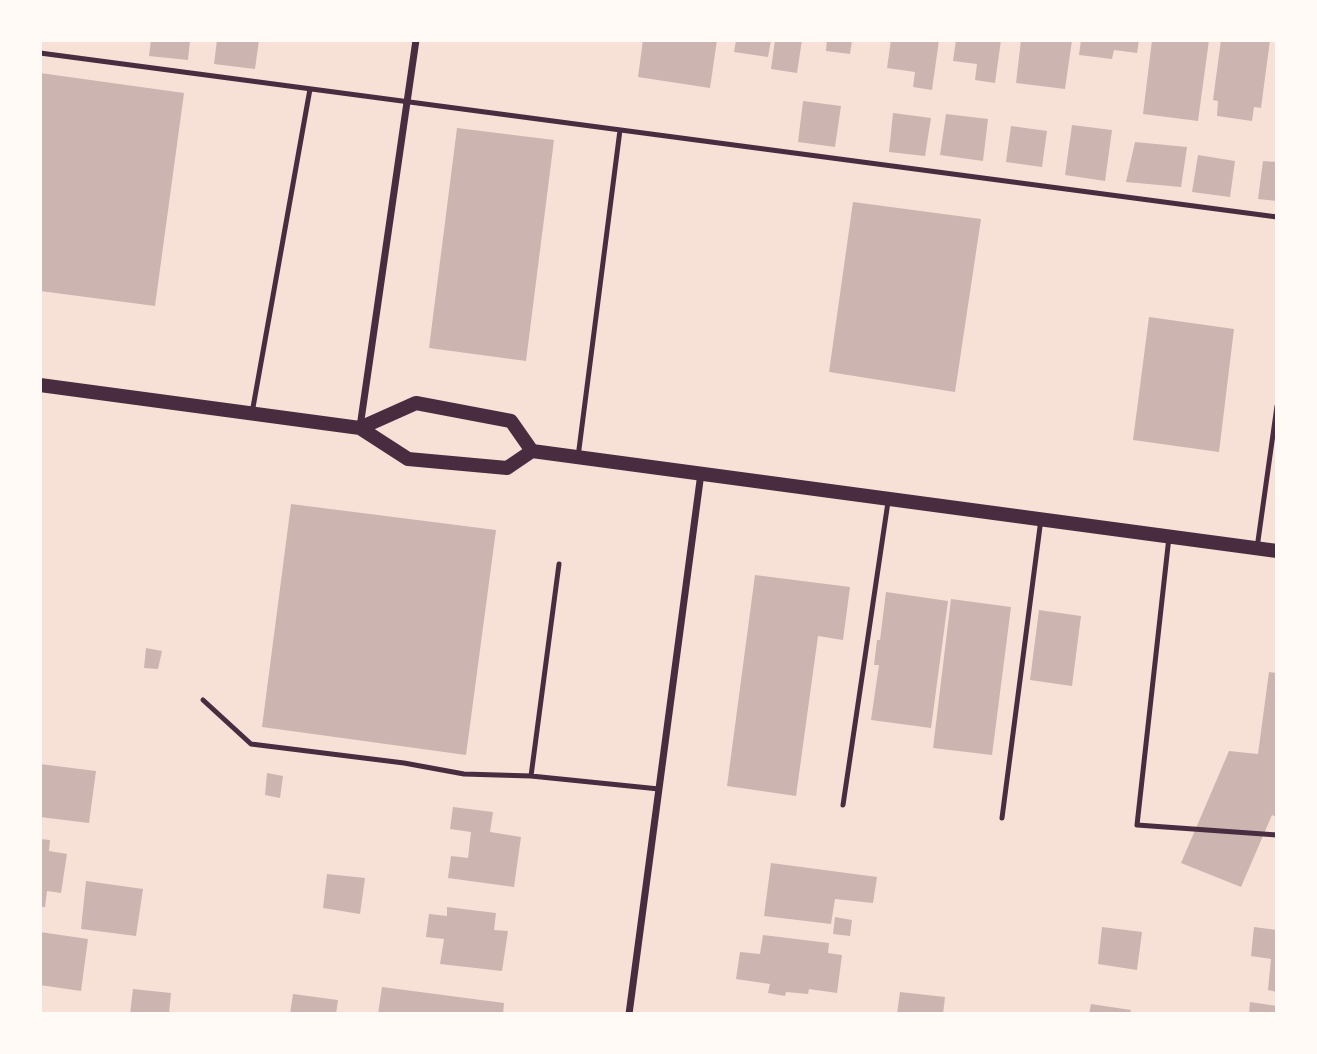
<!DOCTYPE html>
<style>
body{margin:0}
#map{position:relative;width:1317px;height:1054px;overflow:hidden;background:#f7e1d7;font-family:"Archivo Narrow",sans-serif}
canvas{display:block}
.frame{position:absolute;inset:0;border:42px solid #fffaf5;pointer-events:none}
</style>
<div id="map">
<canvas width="1317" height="1054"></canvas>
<div class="frame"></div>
</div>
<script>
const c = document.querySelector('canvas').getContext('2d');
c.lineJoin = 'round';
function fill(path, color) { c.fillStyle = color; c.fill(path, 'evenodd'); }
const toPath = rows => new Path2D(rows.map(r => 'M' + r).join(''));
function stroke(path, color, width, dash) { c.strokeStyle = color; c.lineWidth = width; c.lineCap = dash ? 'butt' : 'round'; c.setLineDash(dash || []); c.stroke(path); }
fill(toPath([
 [151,40,190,40,188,60,149,56],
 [217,40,259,40,255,69,214,64],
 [643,40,717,40,710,88,638,77],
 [736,40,771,40,768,57,734,52],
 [775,40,802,40,797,73,771,69],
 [827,40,852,40,850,54,826,51],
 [891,40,939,40,932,90,913,87,915,72,887,68],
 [956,40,1001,40,995,83,975,80,977,64,953,61],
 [1021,40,1072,40,1065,89,1016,83],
 [1081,40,1139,40,1137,53,1114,50,1112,59,1079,55],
 [1152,40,1209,40,1198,121,1143,114],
 [1221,40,1270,40,1261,108,1254,107,1252,121,1217,116,1218,101,1213,100],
 [40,73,184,93,155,306,40,291],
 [803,101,841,106,835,147,798,142],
 [893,113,931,118,925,156,889,152],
 [946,114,988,119,983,161,940,155],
 [1072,125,1112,130,1105,181,1065,175],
 [1011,126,1047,131,1042,167,1006,162],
 [457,128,554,140,526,361,429,348],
 [1135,142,1187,147,1181,187,1126,182],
 [1198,155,1235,161,1230,197,1192,192],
 [1263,161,1277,162,1277,201,1258,199],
 [853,202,981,219,955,392,829,372],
 [1149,317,1234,329,1219,452,1133,440],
 [291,504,496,530,466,755,262,727],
 [755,575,850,587,843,640,818,636,796,796,727,786],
 [886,592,948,601,931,728,871,720,879,665,874,665,877,640,880,640],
 [951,599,1011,607,992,755,933,748],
 [1039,610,1081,616,1072,686,1030,680],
 [146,648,162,651,158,669,144,668],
 [1269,672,1277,673,1277,817,1272,815,1241,887,1181,863,1229,751,1258,754],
 [40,764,96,771,89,823,40,817],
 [267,773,283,776,280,798,265,795],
 [453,807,493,812,490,832,521,837,514,887,448,878,451,856,468,858,471,832,450,829],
 [40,839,50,840,49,851,67,854,61,893,47,891,45,907,40,907],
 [771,863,877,877,873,903,835,899,831,924,764,916],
 [327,874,365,878,360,914,323,908],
 [86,881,143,889,136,936,81,929],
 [447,907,496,913,494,930,508,931,502,971,440,964,444,939,426,937,429,914,447,916],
 [835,917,852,920,850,936,833,934],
 [1102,927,1142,932,1137,970,1098,964],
 [1254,927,1277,930,1277,992,1268,990,1271,959,1251,956],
 [40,932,88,939,81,991,40,985],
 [763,935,829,943,828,953,842,955,837,993,809,989,808,994,786,992,785,996,768,993,770,984,736,979,740,952,760,954],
 [382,987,504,1003,503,1014,378,1014],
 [133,989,171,993,169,1014,130,1014],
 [900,992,945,997,943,1014,897,1014],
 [293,994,338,1000,336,1014,290,1014],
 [1250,1002,1277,1006,1277,1014,1249,1014],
 [1091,1004,1131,1010,1130,1014,1089,1014]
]), '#ccb4b1');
stroke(toPath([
 [40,53,1277,217],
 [252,413,310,89],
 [578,457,620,130],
 [1169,537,1137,825,1277,835],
 [1257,548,1277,406],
 [203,700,251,744,404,763,464,774,531,776,659,789],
 [531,776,559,564],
 [843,805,888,502],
 [1002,818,1041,519]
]), '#4a2c40', 5);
stroke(toPath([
 [360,427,416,40],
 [629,1014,701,473]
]), '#4a2c40', 7);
stroke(toPath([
 [40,385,360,428,408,459,507,468,532,451,1277,551],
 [360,428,416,403,511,421,532,451]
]), '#4a2c40', 14);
</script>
